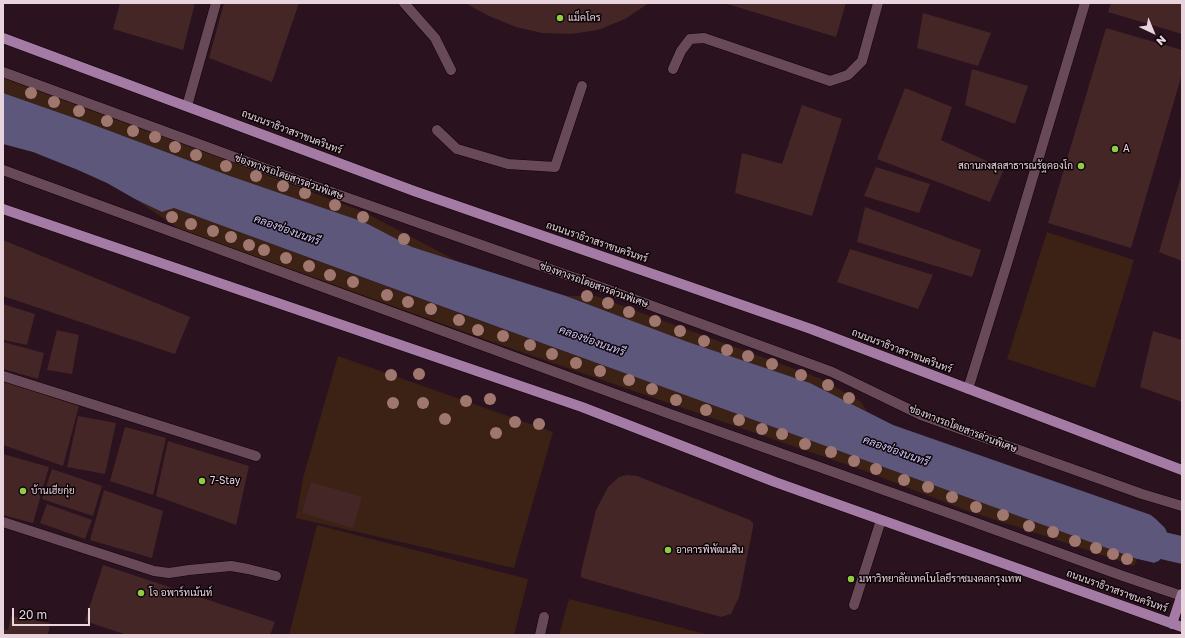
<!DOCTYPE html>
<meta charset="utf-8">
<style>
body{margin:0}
#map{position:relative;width:1185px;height:638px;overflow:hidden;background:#2b121f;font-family:"Golos Text",sans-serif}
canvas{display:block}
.frame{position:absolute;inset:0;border:4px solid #e7d4dd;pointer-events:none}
.north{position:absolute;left:1133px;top:12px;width:40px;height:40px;-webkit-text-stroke:3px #0d0408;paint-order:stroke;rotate:136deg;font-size:11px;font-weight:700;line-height:16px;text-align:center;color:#e7d4dd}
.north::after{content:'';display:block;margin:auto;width:14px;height:18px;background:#e7d4dd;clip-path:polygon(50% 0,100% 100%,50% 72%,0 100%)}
.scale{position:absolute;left:12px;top:608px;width:78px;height:18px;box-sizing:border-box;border:2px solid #e7d4dd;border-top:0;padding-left:5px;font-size:12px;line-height:14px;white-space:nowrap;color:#e7d4dd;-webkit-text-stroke:3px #0d0408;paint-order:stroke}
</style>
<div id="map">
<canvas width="1185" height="638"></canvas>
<div class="frame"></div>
<div class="north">N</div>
<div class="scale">20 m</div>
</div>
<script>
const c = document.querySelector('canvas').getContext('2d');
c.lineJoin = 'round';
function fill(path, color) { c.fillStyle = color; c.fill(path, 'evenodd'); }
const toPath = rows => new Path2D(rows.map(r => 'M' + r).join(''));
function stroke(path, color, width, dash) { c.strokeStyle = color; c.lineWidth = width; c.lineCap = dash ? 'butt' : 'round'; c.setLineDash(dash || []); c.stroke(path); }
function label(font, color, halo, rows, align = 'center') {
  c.font = font + ' "Golos Text",Sarabun,sans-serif'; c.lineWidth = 3; c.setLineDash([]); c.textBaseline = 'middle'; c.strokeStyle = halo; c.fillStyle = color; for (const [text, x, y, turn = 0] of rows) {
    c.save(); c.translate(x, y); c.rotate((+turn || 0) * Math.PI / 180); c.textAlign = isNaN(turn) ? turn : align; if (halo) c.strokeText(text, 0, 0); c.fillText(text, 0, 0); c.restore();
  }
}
fill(toPath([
 [3,77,138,126,364,212,457,261,412,247,364,222,230,176,86,122,3,93],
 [135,199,162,212,174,208,478,320,1137,559,1134,566,1054,539,965,510,865,471,501,345,179,229],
 [1047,232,1134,260,1095,388,1007,359],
 [566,296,596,296,819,378,860,401,868,412,810,383,688,342],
 [338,356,553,432,514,568,296,518,303,478],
 [317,525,528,579,514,635,289,635],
 [569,599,710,635,559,635]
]), '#3c2115');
fill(toPath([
 [3,93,86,122,230,176,364,222,412,247,566,296,688,342,810,383,893,425,1151,515,1156,519,1165,528,1169,537,1166,551,1159,561,1154,563,1137,559,550,346,174,208,162,212,135,199,107,183,78,170,33,152,3,144]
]), '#5d577b');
fill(toPath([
 [1151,513,1158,517,1167,527,1171,537,1168,552,1161,562,1154,565,1136,561,1137,559,1154,563,1159,561,1166,551,1169,537,1166,528,1156,519,1151,515]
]), '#2b121f');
stroke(toPath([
 [1131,537,1143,541,1182,550]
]), '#5d577b', 27);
fill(toPath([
 [120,3,195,3,183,50,113,29],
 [224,3,299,3,272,82,209,58],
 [465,3,649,3,625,19,598,30,571,34,542,33,516,27,489,16],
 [724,3,846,3,836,37],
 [1111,3,1182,3,1182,34,1108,12],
 [923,13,991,33,978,66,917,48],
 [1106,28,1182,50,1182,74,1131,248,1048,223],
 [972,69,1028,86,1015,124,965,105],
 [905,88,952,107,941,140,1004,169,990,202,877,159],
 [802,105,842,119,812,216,735,193,742,153,782,164],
 [876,167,930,184,919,213,864,196],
 [1182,173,1182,261,1159,252],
 [865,207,981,250,972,277,857,242],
 [3,240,190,317,175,354,3,296],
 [850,249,933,275,918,309,837,282],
 [3,304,35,314,27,345,3,340],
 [57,330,79,335,72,374,47,370],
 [1153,331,1182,340,1182,402,1140,387],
 [3,342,44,353,38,379,3,369],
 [3,381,79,406,63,466,3,445],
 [78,416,116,423,105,474,67,467],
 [125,427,166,438,153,495,110,481],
 [168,441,249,466,236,525,156,496],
 [3,454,49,467,33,523,3,515],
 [52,469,102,486,93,516,42,499],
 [627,475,637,476,750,520,753,523,753,527,739,597,731,614,721,617,586,579,581,577,581,572,596,510,608,487,619,477],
 [311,482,362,497,353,528,302,513],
 [104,490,163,511,152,558,90,540],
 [47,504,92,520,85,539,40,523],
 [103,565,275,622,270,635,127,635,85,621],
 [11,616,50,623,48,635,3,635,3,629,8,630]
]), '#442627');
const service = toPath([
 [404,3,435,38,451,70],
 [673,69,681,51,690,39,704,38,830,81,848,75,862,61,878,3],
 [3,72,294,179,598,286,832,372,921,415,1142,494,1182,506],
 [187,106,216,3],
 [437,130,457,149,508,164,555,167,582,86],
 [3,170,670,414,960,517,1123,576,1182,596],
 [3,376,256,456],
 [968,389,1009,257,1085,3],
 [3,522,154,571,169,573,189,570,231,566,248,569,276,576],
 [854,605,881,520]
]);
const minor = toPath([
 [540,635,544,617]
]);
const primary = toPath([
 [3,38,414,191,811,329,1182,470],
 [3,209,582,407,775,482,1182,627],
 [1172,624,1182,594]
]);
stroke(service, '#120109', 11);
stroke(minor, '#120109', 11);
stroke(primary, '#120109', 11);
stroke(service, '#674958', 10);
stroke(minor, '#674958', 10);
stroke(primary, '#a47ba4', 10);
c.fillStyle = '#a0776f';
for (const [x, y] of [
 [31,93],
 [54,102],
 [79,111],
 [107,121],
 [133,131],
 [155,137],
 [175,147],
 [196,155],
 [226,166],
 [256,176],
 [283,186],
 [305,193],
 [335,205],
 [172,217],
 [363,217],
 [191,224],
 [213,231],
 [231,237],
 [404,239],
 [249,245],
 [264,250],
 [286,258],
 [309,266],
 [330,275],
 [353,282],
 [387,295],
 [587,296],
 [408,302],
 [608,303],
 [431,309],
 [629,312],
 [459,320],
 [655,321],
 [478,330],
 [680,331],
 [503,336],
 [704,341],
 [530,345],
 [727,350],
 [552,354],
 [748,356],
 [576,363],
 [772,364],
 [600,371],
 [419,374],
 [391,375],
 [801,375],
 [629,380],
 [828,385],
 [652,389],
 [849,398],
 [490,399],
 [676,400],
 [466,401],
 [393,403],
 [423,403],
 [706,410],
 [445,419],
 [739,420],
 [515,422],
 [539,424],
 [762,429],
 [496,433],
 [782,434],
 [805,444],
 [831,452],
 [854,461],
 [876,469],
 [904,480],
 [928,487],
 [952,497],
 [976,507],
 [1003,515],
 [1029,526],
 [1053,532],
 [1075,541],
 [1096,548],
 [1113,554],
 [1127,559]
]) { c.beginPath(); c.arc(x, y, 6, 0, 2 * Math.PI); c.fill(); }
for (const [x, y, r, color] of [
 [560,18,4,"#90cd41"],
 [1115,149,4,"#90cd41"],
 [1081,166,4,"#90cd41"],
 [202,481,4,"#90cd41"],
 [23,491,4,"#90cd41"],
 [668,550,4,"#90cd41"],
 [851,579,4,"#90cd41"],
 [141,593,4,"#90cd41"]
]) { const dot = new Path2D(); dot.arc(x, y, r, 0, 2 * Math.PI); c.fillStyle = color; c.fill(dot); stroke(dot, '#0d0408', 1.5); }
label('10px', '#e7d4dd', '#0d0408', [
 ["แม็คโคร",568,18],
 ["A",1123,149],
 ["สถานกงสุลสาธารณรัฐคองโก",1073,166,"right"],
 ["7-Stay",210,481],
 ["บ้านเฮียกุ่ย",31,491],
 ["อาคารพิพัฒนสิน",676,550],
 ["มหาวิทยาลัยเทคโนโลยีราชมงคลกรุงเทพ",859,579],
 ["โจ อพาร์ทเม้นท์",149,593]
], 'left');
label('10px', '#e7d4dd', '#0d0408', [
 ["ถนนนราธิวาสราชนครินทร์",292,132,21],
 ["ช่องทางรถโดยสารด่วนพิเศษ",289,177,20],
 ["ถนนนราธิวาสราชนครินทร์",597,242,19],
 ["ช่องทางรถโดยสารด่วนพิเศษ",594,285,20],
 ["ถนนนราธิวาสราชนครินทร์",902,351,21],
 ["ช่องทางรถโดยสารด่วนพิเศษ",963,429,21],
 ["ถนนนราธิวาสราชนครินทร์",1117,591,20]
]);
label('italic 11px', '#d1c9fc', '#0d0408', [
 ["คลองช่องนนทรี",287,230,20],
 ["คลองช่องนนทรี",592,341,20],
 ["คลองช่องนนทรี",896,451,20]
]);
</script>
